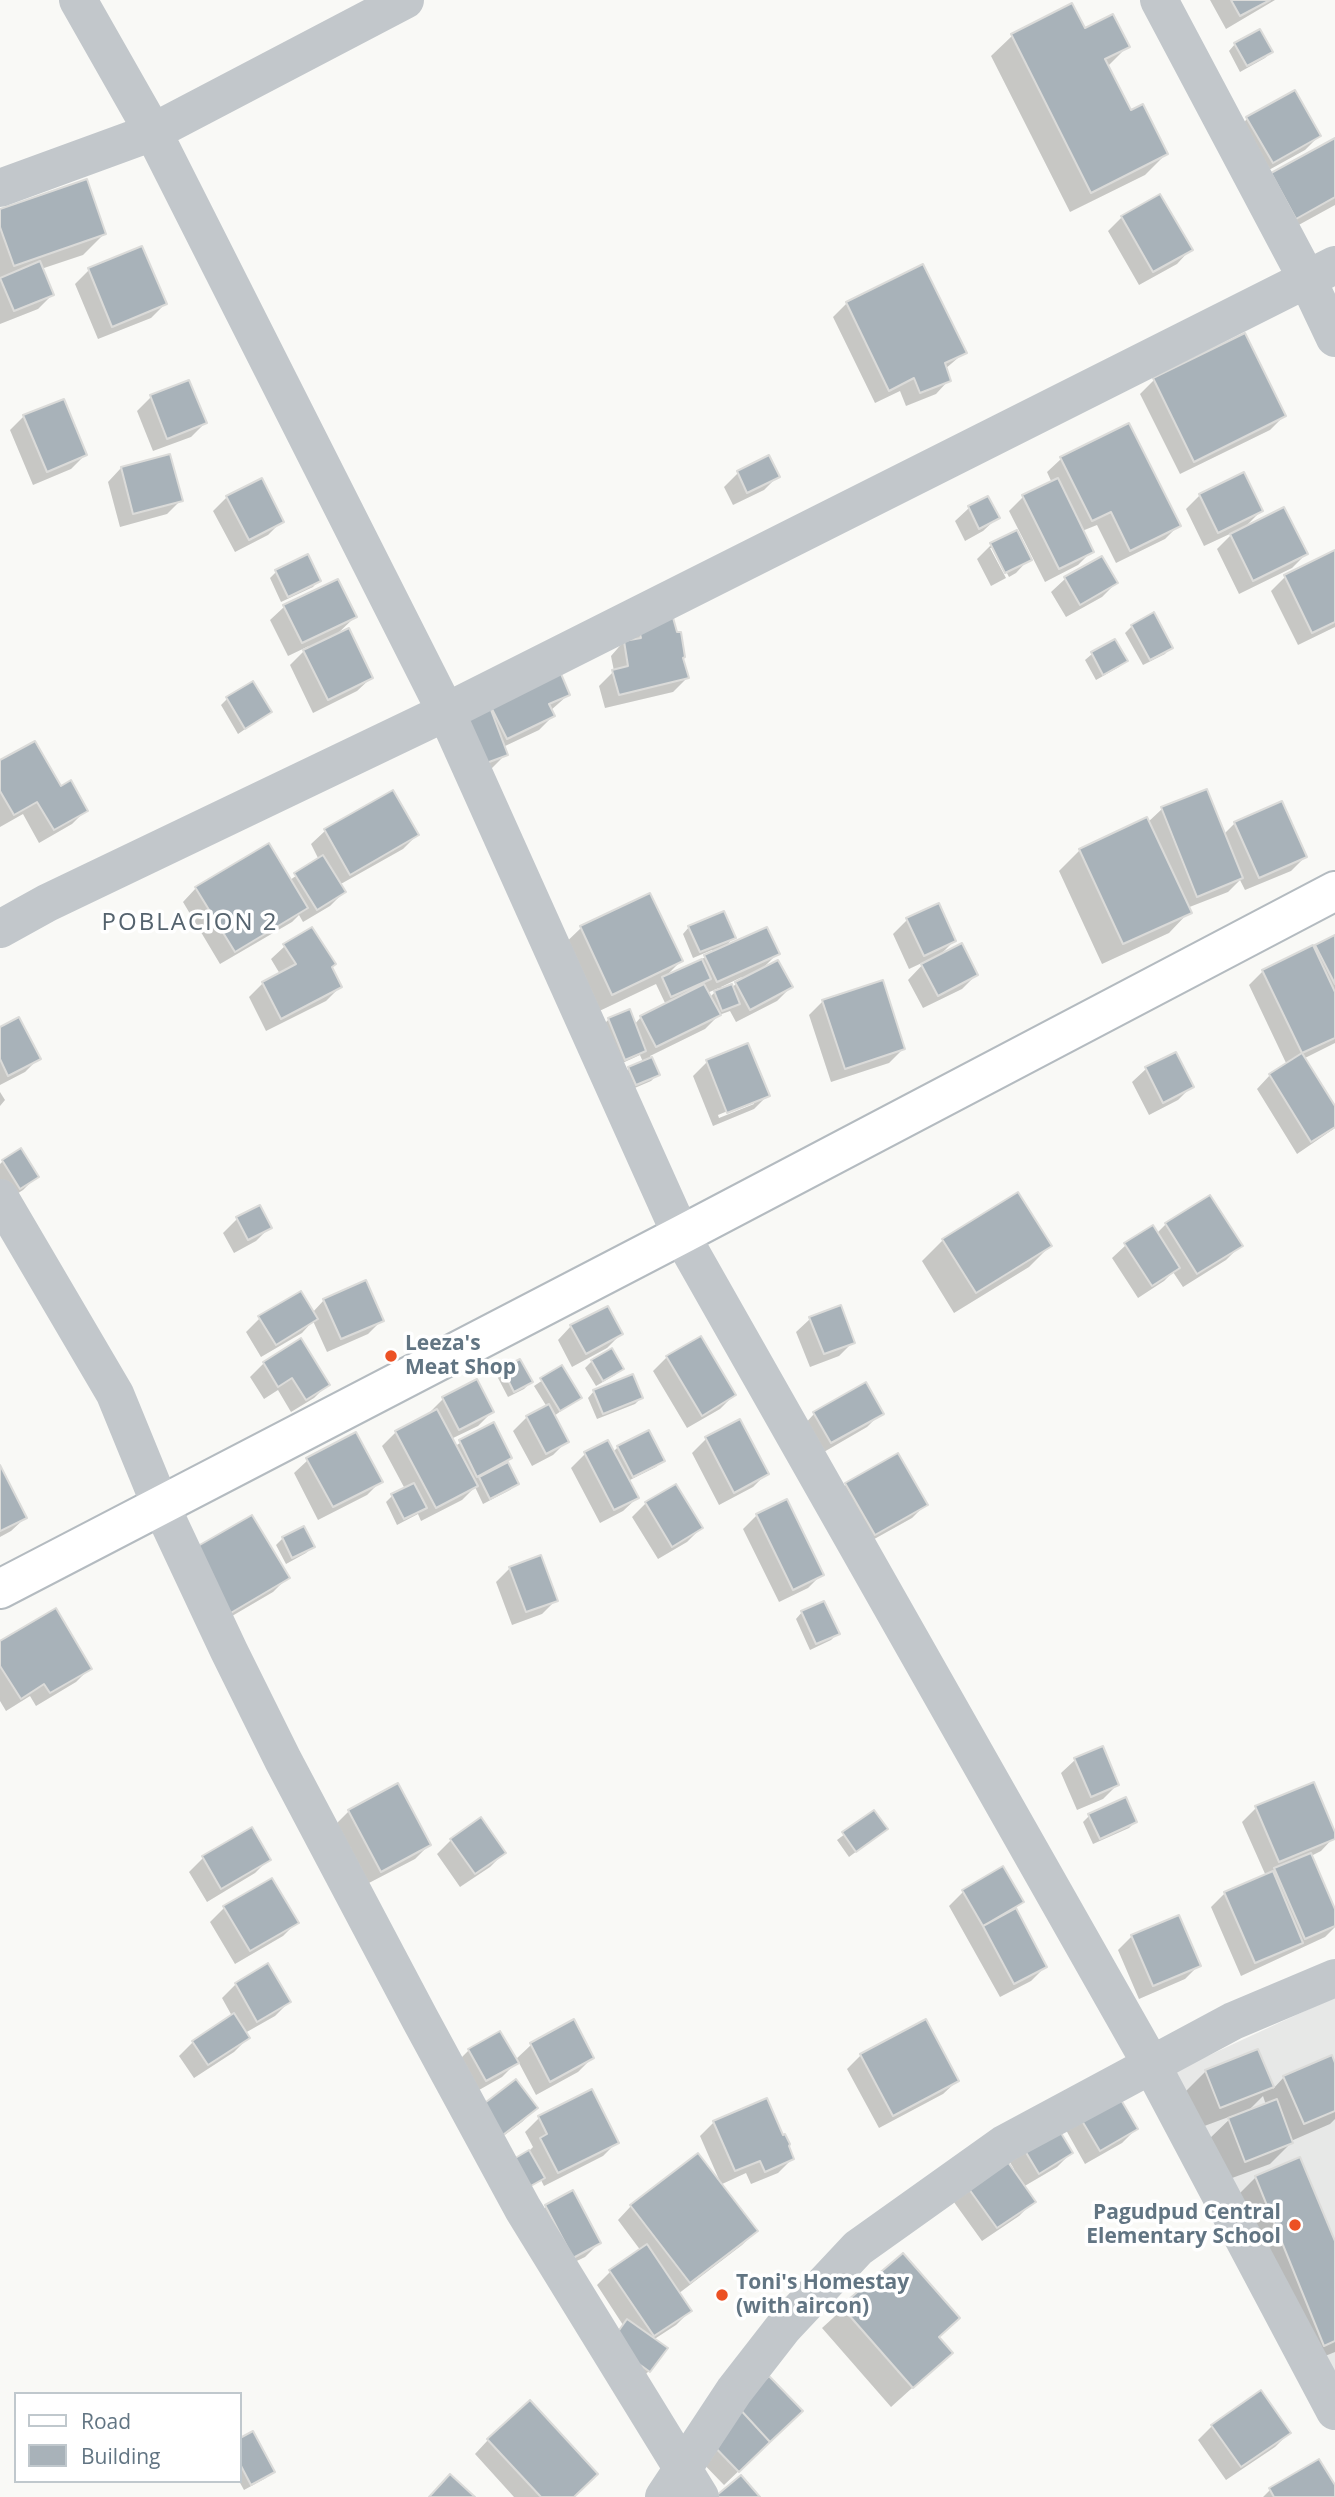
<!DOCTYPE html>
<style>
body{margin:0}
#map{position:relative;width:1335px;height:2497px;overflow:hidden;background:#f9f9f6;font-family:"Open Sans",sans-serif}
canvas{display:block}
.legend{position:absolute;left:14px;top:2392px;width:228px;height:91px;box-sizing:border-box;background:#fff;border:2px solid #c0c8cd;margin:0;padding:9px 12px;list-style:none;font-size:21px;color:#627583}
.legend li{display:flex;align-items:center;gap:14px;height:35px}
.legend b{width:35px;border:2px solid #c0c8cd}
</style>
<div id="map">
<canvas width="1335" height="2497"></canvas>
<ul class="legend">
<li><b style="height:9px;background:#fff"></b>Road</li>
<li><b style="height:19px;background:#a8b2b9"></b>Building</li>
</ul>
</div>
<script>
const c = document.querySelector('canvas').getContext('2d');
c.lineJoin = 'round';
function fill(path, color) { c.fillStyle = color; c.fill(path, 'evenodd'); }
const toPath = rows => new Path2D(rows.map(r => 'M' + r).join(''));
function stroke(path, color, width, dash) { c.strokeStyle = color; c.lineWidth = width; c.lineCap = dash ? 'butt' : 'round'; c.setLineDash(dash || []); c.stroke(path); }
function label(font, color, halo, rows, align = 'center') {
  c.font = font + ' "Open Sans",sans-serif'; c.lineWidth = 7; c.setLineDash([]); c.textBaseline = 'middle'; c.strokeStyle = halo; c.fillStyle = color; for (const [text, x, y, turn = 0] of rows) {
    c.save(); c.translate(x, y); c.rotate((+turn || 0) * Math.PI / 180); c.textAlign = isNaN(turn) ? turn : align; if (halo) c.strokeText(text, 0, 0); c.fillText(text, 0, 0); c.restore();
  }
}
fill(toPath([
 [1335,1997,1335,2380,1175,2071]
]), '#e7e8e7');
fill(toPath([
 [1210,0,1275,0,1226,29],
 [1071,5,1084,30,1128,46,1107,67,1131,112,1166,154,1145,175,1070,212,991,56,1012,36],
 [1235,44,1271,52,1265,58,1240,72,1229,51],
 [1247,119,1319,136,1305,150,1258,176,1234,133],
 [1335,140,1335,205,1275,238],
 [0,211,104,234,83,255,41,269,52,295,38,309,0,324],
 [1122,217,1190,250,1177,264,1139,285,1108,231],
 [89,270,165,304,151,318,98,339,75,284],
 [847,303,965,352,945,369,949,380,936,394,906,406,900,391,875,403,833,317],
 [1244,336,1284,416,1270,430,1180,474,1140,394,1154,380],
 [151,397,205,423,191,437,153,451,137,411],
 [24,416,85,455,71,469,33,485,10,430],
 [1061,459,1179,525,1165,539,1116,563,1097,525,1082,531,1092,551,1078,565,1045,582,1009,511,1023,497,1052,483,1047,472],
 [121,468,181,500,167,514,120,527,108,482],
 [738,473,778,476,764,490,733,505,724,487],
 [1200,495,1261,511,1244,528,1306,554,1292,568,1239,594,1217,549,1234,532,1204,546,1186,509],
 [227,497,282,521,268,535,235,552,213,511],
 [988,498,997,518,983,531,965,541,955,521,969,508],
 [991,545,1029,559,1016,573,1009,577,994,548,990,548,1006,578,991,586,977,559],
 [1335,552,1335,627,1298,645,1271,591,1285,577],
 [276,572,319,580,313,587,281,602,270,578],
 [1065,579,1116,583,1102,597,1066,617,1051,592],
 [284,607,355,617,335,636,371,678,357,691,313,713,290,665,309,646,288,656,270,620],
 [638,625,687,678,673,692,605,708,599,686,614,671,611,656],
 [1132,626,1171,647,1165,654,1143,665,1125,633],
 [1114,641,1126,660,1119,667,1096,680,1085,660,1092,654],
 [568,695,550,711,553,716,539,730,503,747,506,754,492,768,467,778,462,715],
 [227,699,270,712,238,734,221,705],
 [0,762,61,788,86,810,72,824,39,843,23,814,0,827],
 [393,792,417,835,403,849,339,885,344,892,330,906,303,922,299,915,292,922,220,964,183,902,196,888,290,880,319,860,311,844,325,831],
 [1162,809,1224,834,1235,823,1305,857,1291,871,1245,890,1240,880,1228,892,1187,908,1189,912,1169,933,1102,964,1059,871,1080,850,1147,823],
 [649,895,681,961,665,977,714,953,712,950,693,958,683,934,689,927,734,937,723,949,778,953,762,969,791,987,777,1001,736,1022,730,1011,719,1015,705,1029,650,1056,658,1074,651,1081,630,1090,623,1075,629,1068,643,1062,640,1055,618,1065,602,1026,609,1019,634,1025,641,1017,666,1005,656,984,591,1015,560,948,581,928],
 [742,977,732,988,722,990,721,987],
 [719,988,709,998,707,993],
 [938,906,954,941,938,957,976,975,962,989,923,1008,908,980,926,961,909,969,893,934,907,920],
 [1335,937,1335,1043,1303,1059,1335,1109,1335,1128,1297,1154,1257,1089,1270,1075,1287,1065,1249,985,1263,971],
 [285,946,340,987,326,1001,266,1031,249,997,263,983,280,974,271,959],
 [823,1001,903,1049,889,1063,831,1082,809,1015],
 [0,1029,39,1058,25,1072,0,1085],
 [747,1045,768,1095,754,1109,713,1126,693,1076,707,1062],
 [754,1100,754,1104,719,1118,718,1115],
 [1146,1069,1192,1086,1178,1100,1149,1115,1132,1082],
 [0,1092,5,1100,0,1106],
 [3,1161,37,1176,23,1190,6,1201,0,1192,0,1164],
 [259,1207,270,1227,256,1241,234,1253,223,1233,237,1219],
 [1166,1224,1240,1246,1226,1260,1183,1287,1173,1272,1164,1281,1138,1298,1112,1258,1126,1245,1156,1234],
 [943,1240,1050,1246,1029,1267,954,1313,922,1261],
 [324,1300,382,1320,368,1334,327,1352,313,1321,302,1333,261,1357,246,1332,260,1318,312,1313],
 [810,1319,853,1342,839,1356,810,1367,796,1332],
 [571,1326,621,1334,607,1348,572,1367,558,1340],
 [611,1351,622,1369,615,1375,596,1386,585,1368,592,1361],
 [667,1357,734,1395,720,1409,687,1428,653,1371],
 [264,1363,328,1384,314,1398,291,1412,278,1390,264,1399,250,1377],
 [561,1368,579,1398,554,1416,567,1441,553,1455,532,1466,513,1431,527,1417,547,1407,534,1386],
 [503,1370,531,1382,524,1389,508,1397,497,1376],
 [594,1391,641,1398,635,1404,597,1419,588,1398],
 [443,1399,492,1412,478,1426,451,1439,455,1446,493,1424,510,1458,506,1462,517,1484,510,1490,483,1504,475,1487,462,1500,421,1521,418,1514,397,1525,386,1502,392,1496,405,1489,382,1446,396,1432,430,1415,429,1413],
 [881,1413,867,1427,817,1456,801,1428,814,1414],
 [739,1421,767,1473,753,1487,719,1505,692,1453,706,1439],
 [607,1442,613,1452,618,1447,663,1461,656,1467,628,1481,637,1498,623,1511,600,1523,571,1468,585,1454],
 [308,1460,381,1481,367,1495,318,1520,294,1473],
 [0,1468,25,1518,11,1531,0,1537],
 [846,1485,926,1504,912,1518,860,1547,832,1499],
 [646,1503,701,1528,687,1542,658,1559,632,1517],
 [757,1515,822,1574,808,1588,779,1602,743,1529],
 [252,1517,287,1578,273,1592,215,1626],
 [283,1538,313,1546,306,1553,286,1564,276,1545],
 [510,1568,556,1600,542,1614,512,1625,496,1582],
 [802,1612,837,1634,831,1640,810,1650,796,1619],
 [0,1643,90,1668,76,1682,36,1706,30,1696,6,1711,0,1701],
 [1075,1760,1117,1785,1103,1799,1077,1810,1061,1773],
 [1256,1808,1335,1836,1321,1851,1311,1856,1335,1913,1335,1927,1325,1937,1241,1976,1211,1907,1225,1893,1266,1876,1242,1822],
 [349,1811,429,1845,415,1859,367,1884,335,1825],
 [874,1812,886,1829,849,1857,837,1840],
 [1089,1816,1135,1822,1129,1828,1093,1844,1083,1822],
 [252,1829,269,1859,255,1873,207,1902,189,1872,203,1858],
 [451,1840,504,1853,490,1867,460,1887,437,1854],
 [1003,1868,1022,1901,1015,1909,1045,1967,1031,1981,1000,1997,949,1906,963,1892],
 [224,1908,297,1922,283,1936,235,1964,210,1922],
 [1132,1936,1199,1965,1185,1979,1139,1999,1118,1950],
 [268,1966,289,2002,275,2016,245,2033,248,2038,234,2052,194,2078,179,2056,193,2042,232,2016,222,1998,236,1984],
 [573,2022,592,2058,578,2072,536,2095,518,2061,502,2077,472,2094,455,2064,469,2050,515,2060,531,2045],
 [1257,2051,1273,2089,1284,2077,1335,2067,1335,2119,1330,2124,1291,2141,1291,2143,1270,2164,1224,2181,1208,2140,1234,2115,1199,2128,1185,2092,1206,2071],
 [1263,2096,1266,2105,1246,2113],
 [861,2055,957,2081,943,2094,879,2128,847,2069],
 [516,2082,536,2108,522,2122,485,2150],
 [1079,2116,1136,2129,1122,2143,1085,2164,1066,2130],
 [539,2118,617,2142,603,2156,544,2186,541,2180,514,2197,526,2154,533,2147,525,2132],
 [714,2122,792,2159,778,2173,751,2184,746,2173,720,2185,756,2231,742,2245,678,2294,690,2311,676,2325,653,2340,649,2371,635,2384,613,2335,623,2325,597,2285,611,2271,641,2251,618,2220,631,2206,721,2184,700,2136],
 [1022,2145,1071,2153,1057,2167,1023,2187,1033,2202,1019,2216,982,2241,951,2198,1014,2169,1008,2159],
 [1256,2177,1335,2246,1335,2352,1303,2365,1235,2198],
 [573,2193,599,2243,585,2257,558,2270,532,2220,546,2207],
 [902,2255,958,2318,938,2338,951,2353,891,2407,822,2328],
 [787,2425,724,2485,692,2452],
 [1212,2426,1289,2433,1275,2447,1226,2480,1198,2440],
 [252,2434,272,2472,266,2478,244,2490,239,2481,240,2440],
 [488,2440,572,2497,514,2497,475,2454],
 [1335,2489,1335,2497,1263,2497,1270,2490]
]), '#0003');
const building = toPath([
 [1231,0,1270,0,1240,16,1231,0],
 [1072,3,1085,28,1113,14,1130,47,1105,59,1131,110,1143,104,1168,154,1091,193,1011,34,1072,3],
 [1260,29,1273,52,1247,66,1234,43,1260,29],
 [1295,90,1321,136,1273,163,1246,117,1295,90],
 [1335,138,1335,197,1296,219,1271,173,1335,138],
 [87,179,106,234,14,266,0,227,0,209,87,179],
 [1160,194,1193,250,1153,272,1121,216,1160,194],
 [142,246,167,304,112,327,88,268,142,246],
 [40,261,54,295,14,311,0,278,40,261],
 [923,264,967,353,945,363,951,381,920,393,914,378,889,391,846,302,923,264],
 [1245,333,1286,416,1194,462,1153,378,1245,333],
 [189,380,207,423,167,439,150,395,189,380],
 [64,399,87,455,47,472,23,415,64,399],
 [1129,423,1181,526,1130,551,1111,512,1092,521,1060,457,1129,423],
 [170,454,183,501,133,514,121,467,170,454],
 [769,455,780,477,747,493,737,471,769,455],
 [1244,472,1263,511,1218,533,1199,494,1244,472],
 [262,478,284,522,249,540,226,496,262,478],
 [1058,478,1094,552,1059,569,1022,495,1058,478],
 [988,496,1000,518,979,529,968,506,988,496],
 [1284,507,1308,554,1253,581,1230,534,1284,507],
 [1017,530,1032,560,1005,573,990,543,1017,530],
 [1335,550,1335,622,1312,633,1284,575,1335,550],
 [308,554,321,581,288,597,275,570,308,554],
 [1102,556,1118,583,1080,605,1064,577,1102,556],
 [338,579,357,617,302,643,283,605,338,579],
 [1154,612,1173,648,1150,660,1131,625,1154,612],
 [672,614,677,632,681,632,685,657,683,658,689,678,619,695,612,670,628,666,624,641,641,638,637,623,672,614],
 [349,628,373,678,328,700,303,650,349,628],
 [1115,639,1128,661,1103,675,1091,652,1115,639],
 [556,662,570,695,549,704,555,716,507,739,485,695,556,662],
 [253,681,272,712,245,729,226,697,253,681],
 [488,702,508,755,481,765,461,713,488,702],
 [35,741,61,786,71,780,88,811,54,830,37,802,14,815,0,791,0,760,35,741],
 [1207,789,1243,878,1197,897,1161,807,1207,789],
 [393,790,419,835,350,875,324,829,393,790],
 [1282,801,1307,857,1259,878,1234,822,1282,801],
 [1147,817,1192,913,1123,944,1079,849,1147,817],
 [269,843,308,908,235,952,195,887,269,843],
 [323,855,346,892,317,910,294,873,323,855],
 [650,893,683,961,612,995,580,926,650,893],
 [939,903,956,941,924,956,906,918,939,903],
 [724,911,736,938,700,952,688,926,724,911],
 [312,927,336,964,332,967,342,987,281,1019,262,982,296,964,283,944,312,927],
 [767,927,780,954,717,982,704,955,767,927],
 [1335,935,1335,984,1315,945,1335,935],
 [962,943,978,975,938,996,921,964,962,943],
 [1313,945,1335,992,1335,1038,1302,1053,1262,970,1313,945],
 [702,959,711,979,671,997,662,977,702,959],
 [778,960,793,987,750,1010,735,982,778,960],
 [883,980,905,1049,845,1069,822,1000,883,980],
 [704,984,721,1015,656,1047,640,1016,704,984],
 [732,984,740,1004,722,1011,714,991,732,984],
 [630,1009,646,1051,625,1060,608,1018,630,1009],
 [19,1017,41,1059,8,1076,0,1059,0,1027,19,1017],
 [748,1043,770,1096,727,1113,706,1060,748,1043],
 [1176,1052,1194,1087,1163,1103,1145,1067,1176,1052],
 [1302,1053,1335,1106,1335,1127,1311,1142,1269,1074,1302,1053],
 [652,1057,660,1075,636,1085,628,1067,652,1057],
 [21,1148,39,1177,20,1189,2,1160,21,1148],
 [1018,1192,1052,1246,976,1293,942,1239,1018,1192],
 [1210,1195,1243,1246,1197,1274,1165,1223,1210,1195],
 [260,1205,272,1228,248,1240,236,1217,260,1205],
 [1153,1225,1180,1268,1152,1286,1124,1243,1153,1225],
 [366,1280,384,1321,341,1339,323,1299,366,1280],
 [301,1291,318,1319,276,1345,258,1316,301,1291],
 [841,1305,855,1343,824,1354,809,1317,841,1305],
 [608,1306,623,1334,586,1354,570,1325,608,1306],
 [701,1336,736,1395,702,1416,666,1356,701,1336],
 [301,1338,330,1385,306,1400,292,1378,278,1387,263,1362,301,1338],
 [612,1348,624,1369,603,1381,591,1360,612,1348],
 [520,1359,533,1382,514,1392,502,1368,520,1359],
 [562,1365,582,1398,560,1411,540,1378,562,1365],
 [633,1374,643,1398,603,1414,593,1390,633,1374],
 [477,1379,494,1412,459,1430,442,1397,477,1379],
 [866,1382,884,1414,831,1443,813,1412,866,1382],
 [549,1404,569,1442,546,1454,526,1416,549,1404],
 [437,1409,478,1486,436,1508,395,1431,437,1409],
 [740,1419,769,1474,734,1493,705,1437,740,1419],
 [494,1422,512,1458,477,1477,459,1440,494,1422],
 [649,1430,665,1461,633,1477,617,1446,649,1430],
 [356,1432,383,1482,333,1507,306,1458,356,1432],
 [608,1440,639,1498,614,1510,584,1452,608,1440],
 [898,1453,928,1505,875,1535,845,1483,898,1453],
 [508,1462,519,1484,490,1499,479,1477,508,1462],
 [0,1465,27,1518,0,1531,0,1465],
 [414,1483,427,1508,404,1519,391,1494,414,1483],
 [676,1484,703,1528,672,1547,645,1502,676,1484],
 [787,1499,824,1575,793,1590,756,1514,787,1499],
 [252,1515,290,1578,229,1614,191,1550,252,1515],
 [304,1526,315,1547,292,1558,282,1537,304,1526],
 [541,1555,558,1601,526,1612,509,1567,541,1555],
 [824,1601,840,1634,816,1644,801,1611,824,1601],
 [56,1608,92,1669,50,1693,44,1684,21,1699,0,1666,0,1641,56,1608],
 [1103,1746,1119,1785,1091,1797,1074,1758,1103,1746],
 [1314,1782,1335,1832,1335,1839,1279,1862,1255,1806,1314,1782],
 [398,1783,431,1845,381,1872,348,1810,398,1783],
 [1126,1797,1137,1822,1100,1839,1088,1814,1126,1797],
 [874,1810,888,1829,856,1852,842,1832,874,1810],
 [481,1817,506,1853,475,1874,450,1839,481,1817],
 [252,1827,271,1860,221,1889,202,1856,252,1827],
 [1311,1853,1335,1909,1335,1926,1305,1939,1274,1868,1311,1853],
 [1003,1866,1024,1902,983,1926,962,1890,1003,1866],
 [1273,1871,1303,1943,1255,1963,1224,1892,1273,1871],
 [272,1878,299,1923,250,1951,223,1906,272,1878],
 [1016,1908,1047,1967,1014,1984,983,1926,1016,1908],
 [1179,1915,1201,1966,1153,1986,1131,1935,1179,1915],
 [268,1963,291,2002,257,2022,235,1983,268,1963],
 [234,2013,250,2038,208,2065,192,2041,234,2013],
 [574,2019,594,2058,550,2082,530,2043,574,2019],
 [926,2019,959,2081,893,2116,860,2054,926,2019],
 [500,2031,519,2063,486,2081,468,2049,500,2031],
 [1258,2049,1274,2087,1220,2108,1205,2070,1258,2049],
 [1332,2055,1335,2063,1335,2111,1304,2124,1283,2076,1332,2055],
 [516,2079,538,2108,499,2138,477,2109,516,2079],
 [592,2089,619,2143,558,2173,540,2138,547,2134,538,2116,592,2089],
 [1117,2093,1138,2129,1100,2151,1078,2114,1117,2093],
 [767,2098,783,2135,785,2134,790,2144,789,2146,794,2159,765,2172,760,2161,735,2171,713,2121,767,2098],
 [1277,2099,1293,2143,1245,2162,1228,2118,1277,2099],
 [1055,2123,1073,2153,1039,2174,1021,2144,1055,2123],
 [529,2150,545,2178,520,2192,505,2164,529,2150],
 [698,2153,758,2231,690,2283,630,2205,698,2153],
 [1003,2155,1036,2202,997,2228,964,2182,1003,2155],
 [1300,2157,1335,2241,1335,2341,1324,2346,1255,2176,1300,2157],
 [573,2190,601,2243,573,2258,545,2205,573,2190],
 [647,2244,692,2311,654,2336,609,2270,647,2244],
 [903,2253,960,2318,939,2337,953,2353,913,2388,841,2306,903,2253],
 [627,2319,668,2348,650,2372,610,2343,627,2319],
 [769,2376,803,2411,770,2442,737,2406,769,2376],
 [1261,2390,1291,2433,1241,2467,1211,2425,1261,2390],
 [530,2400,598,2474,574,2497,541,2497,487,2439,530,2400],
 [737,2406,770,2442,739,2472,705,2437,737,2406],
 [253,2431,275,2472,251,2485,240,2464,240,2438,253,2431],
 [1319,2459,1335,2485,1335,2497,1274,2497,1269,2488,1319,2459],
 [450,2474,475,2497,429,2497,450,2474],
 [741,2475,760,2497,719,2497,717,2495,741,2475]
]);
fill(building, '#a8b2b9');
stroke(building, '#dbdbd9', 2);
const secondary = toPath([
 [0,1589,681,1235,1335,891]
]);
stroke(secondary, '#b4bbc0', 42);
stroke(toPath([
 [78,0,153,132,446,712,681,1235,1151,2064,1335,2411],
 [1159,0,1307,279,1335,338],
 [0,188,153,132,405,0],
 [0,929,47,903,446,712,1335,265],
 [0,1198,115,1394,160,1504,229,1651,283,1760,420,2019,523,2209,700,2497],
 [664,2497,734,2391,783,2328,858,2248,1004,2144,1233,2021,1335,1978]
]), '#c2c7cb', 38);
stroke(secondary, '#fff', 38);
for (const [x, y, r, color] of [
 [391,1356,7,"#ec5124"],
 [1295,2225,7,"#ec5124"],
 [722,2295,7,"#ec5124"]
]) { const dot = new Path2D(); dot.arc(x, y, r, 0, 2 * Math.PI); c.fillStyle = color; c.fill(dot); stroke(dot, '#fff', 2.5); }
label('bold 21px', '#627583', '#fff', [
 ["Leeza's",405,1344],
 ["Meat Shop",405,1368],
 ["Pagudpud Central",1281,2213,"right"],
 ["Elementary School",1281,2237,"right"],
 ["Toni's Homestay",736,2283],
 ["(with aircon)",736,2307]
], 'left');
c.letterSpacing = '2px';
label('24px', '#55636e', '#fff', [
 ["POBLACION 2",190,923]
]);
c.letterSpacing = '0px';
</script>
